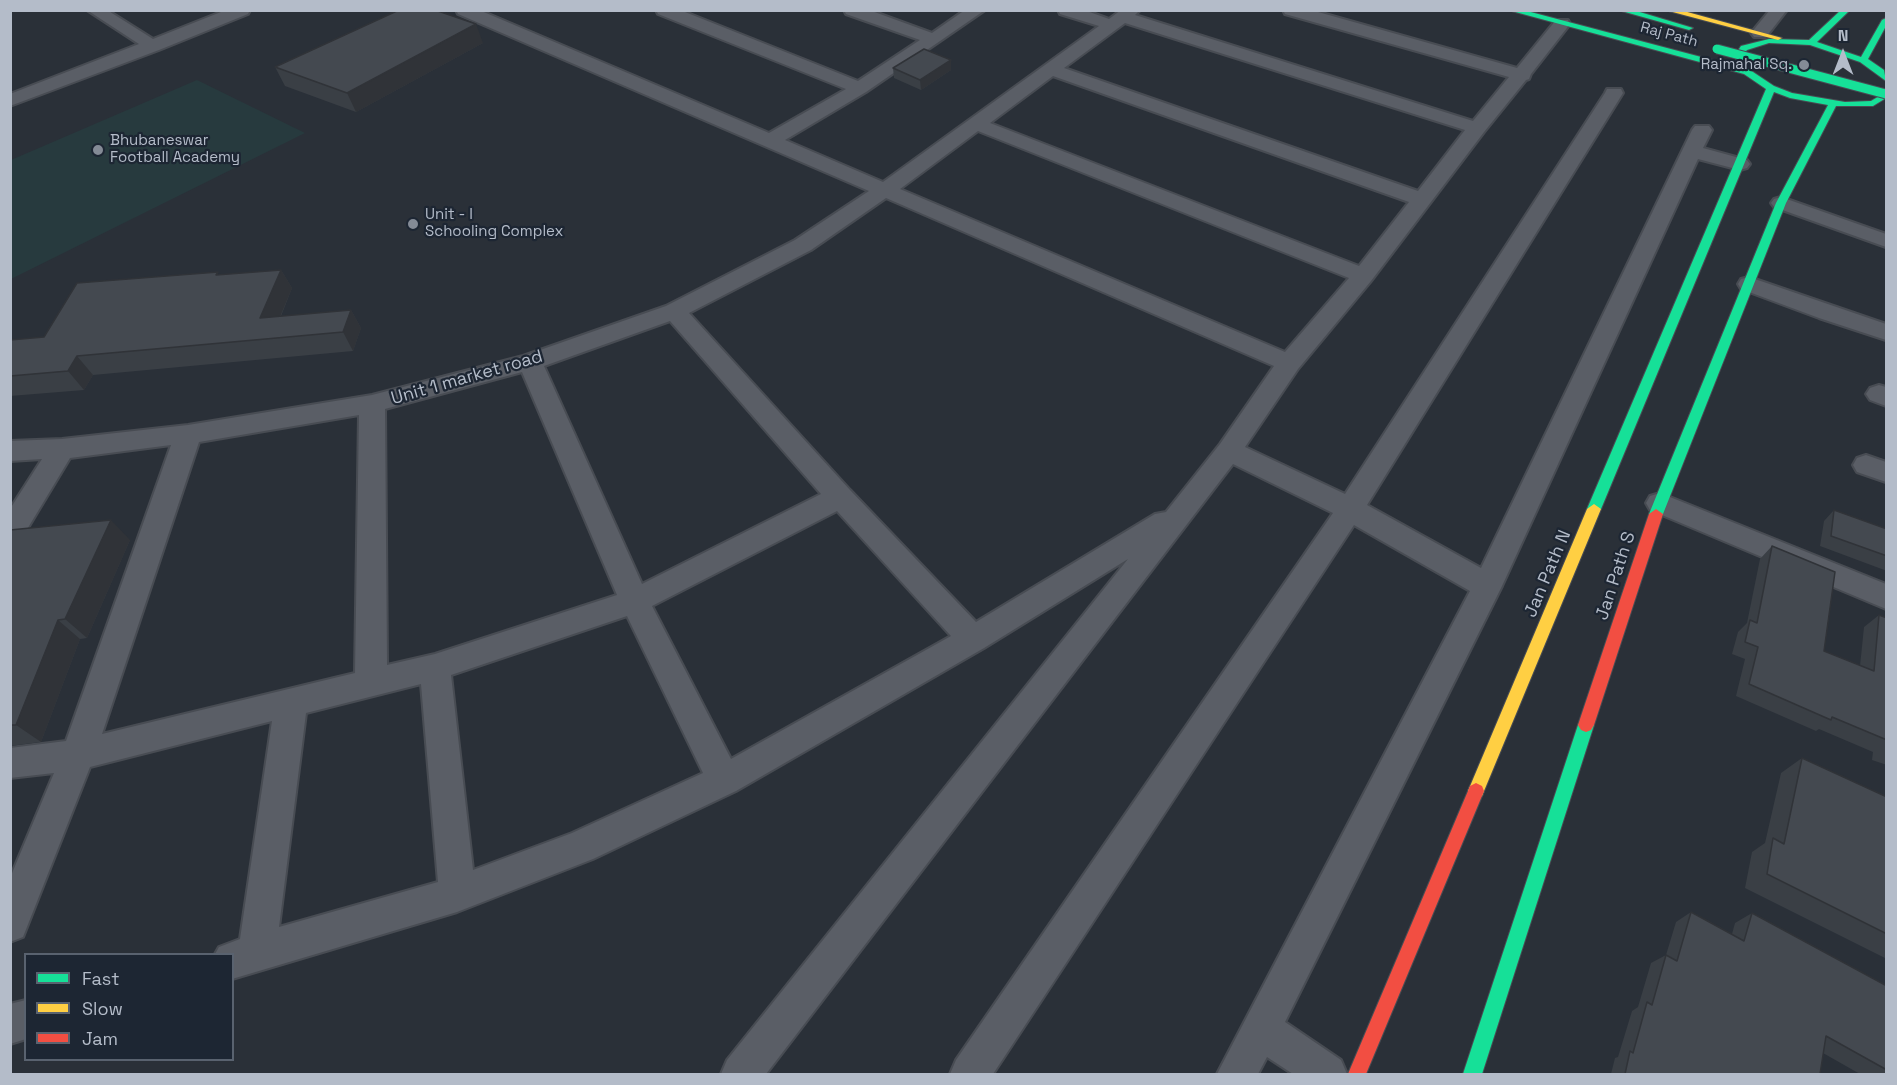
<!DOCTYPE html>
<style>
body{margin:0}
#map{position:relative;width:1897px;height:1085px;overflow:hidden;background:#2a3038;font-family:"Space Grotesk",sans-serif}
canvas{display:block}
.frame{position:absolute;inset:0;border:12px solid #b4bcc9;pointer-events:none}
.legend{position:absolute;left:24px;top:953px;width:210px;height:108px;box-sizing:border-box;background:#1d2633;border:2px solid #59626f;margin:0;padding:8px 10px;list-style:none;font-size:18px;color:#b4bcc9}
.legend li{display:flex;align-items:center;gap:12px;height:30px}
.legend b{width:30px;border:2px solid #59626f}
.north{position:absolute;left:1813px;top:24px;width:60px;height:60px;-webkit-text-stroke:4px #1d2633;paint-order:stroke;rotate:0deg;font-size:16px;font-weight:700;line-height:24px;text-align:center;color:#b4bcc9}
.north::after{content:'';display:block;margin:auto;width:21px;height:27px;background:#b4bcc9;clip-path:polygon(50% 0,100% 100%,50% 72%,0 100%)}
</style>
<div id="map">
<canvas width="1897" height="1085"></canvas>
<div class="frame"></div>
<ul class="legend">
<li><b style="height:8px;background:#16e098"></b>Fast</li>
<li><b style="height:8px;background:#ffcf43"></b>Slow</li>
<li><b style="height:8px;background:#f24e42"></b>Jam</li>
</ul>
<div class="north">N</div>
</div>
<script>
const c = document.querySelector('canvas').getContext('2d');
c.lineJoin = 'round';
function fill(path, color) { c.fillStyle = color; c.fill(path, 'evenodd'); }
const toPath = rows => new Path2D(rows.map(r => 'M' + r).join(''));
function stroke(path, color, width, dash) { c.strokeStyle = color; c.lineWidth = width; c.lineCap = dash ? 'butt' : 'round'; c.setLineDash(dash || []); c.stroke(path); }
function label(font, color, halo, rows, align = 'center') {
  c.font = font + ' "Space Grotesk",sans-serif'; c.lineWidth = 4.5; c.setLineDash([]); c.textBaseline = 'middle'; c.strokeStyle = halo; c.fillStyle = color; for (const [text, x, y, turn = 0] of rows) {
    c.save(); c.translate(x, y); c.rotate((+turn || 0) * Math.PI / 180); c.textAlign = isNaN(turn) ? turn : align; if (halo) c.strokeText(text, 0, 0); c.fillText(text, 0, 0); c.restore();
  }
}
fill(toPath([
 [197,80,305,133,11,279,11,160]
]), '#273a3e');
const street = toPath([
 [87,10,107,10,153,39,226,10,250,10,248,14,159,50,10,106,10,94,139,44,87,10],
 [456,10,479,10,769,133,846,89,658,14,656,10,680,10,858,81,920,40,846,14,844,10,869,10,932,33,965,10,985,10,866,92,785,140,883,182,1099,26,1060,14,1058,10,1084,10,1109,19,1121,10,1140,10,1135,15,1473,121,1509,77,1285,14,1283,10,1311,10,1517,68,1556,20,1568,20,1570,24,1531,74,1529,79,1526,80,1484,132,1371,281,1298,369,1245,447,1345,494,1605,93,1607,89,1621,89,1623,93,1367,505,1481,568,1692,130,1695,126,1709,126,1712,130,1703,148,1747,160,1750,164,1747,168,1740,170,1698,159,1502,586,1285,1022,1341,1060,1347,1074,1293,1074,1267,1057,1258,1074,1217,1074,1470,591,1354,525,993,1074,950,1074,956,1060,1333,513,1233,464,766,1074,721,1074,727,1060,1128,559,984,648,736,791,593,859,457,912,232,979,232,954,215,954,219,947,240,939,272,721,90,767,23,937,10,942,10,878,54,773,10,778,10,748,66,741,171,445,70,458,20,541,10,544,10,509,42,459,10,461,10,441,62,439,188,425,372,395,523,356,666,306,795,240,869,191,458,14,456,10],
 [1125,23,1465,130,1418,191,1064,68,1125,23],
 [1053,76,1409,202,1359,266,990,123,1053,76],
 [978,131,1349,278,1285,352,900,189,978,131],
 [886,198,1274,366,1220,444,1166,512,1155,514,976,622,850,490,689,313,811,250,886,198],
 [670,321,821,494,642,584,544,366,670,321],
 [522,372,617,595,435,654,387,665,385,409,522,372],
 [359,415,355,673,102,734,199,442,359,415],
 [837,511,951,636,731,759,652,606,837,511],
 [627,616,703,773,572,833,473,870,451,675,627,616],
 [421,684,438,882,279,927,306,713,421,684],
 [1770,10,1787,10,1766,37,1754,37,1751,33,1770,10],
 [1781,197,1886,234,1886,247,1774,207,1771,203,1774,199,1781,197],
 [1749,277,1886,324,1886,340,1819,318,1741,289,1738,284,1741,279,1749,277],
 [1879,385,1886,387,1886,406,1870,400,1866,394,1870,388,1879,385],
 [1866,455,1886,462,1886,482,1857,472,1853,465,1857,458,1866,455],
 [1660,493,1886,584,1886,609,1650,510,1646,503,1650,496,1660,493],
 [26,1000,26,1039,10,1044,10,1004,26,1000]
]);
const fast = toPath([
 [1508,10,1523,10,1739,67,1735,55,1741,46,1769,39,1809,40,1841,10,1850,10,1817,42,1861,57,1882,20,1886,18,1886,26,1868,59,1884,70,1886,81,1860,62,1810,45,1769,43,1747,50,1743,55,1744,63,1750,70,1774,86,1792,93,1845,102,1871,101,1886,92,1886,98,1873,106,1836,106,1786,203,1663,514,1656,519,1649,514,1776,203,1828,105,1790,98,1774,92,1601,509,1594,514,1587,509,1766,89,1744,74,1508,10],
 [1618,10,1633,10,1693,28,1689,30,1618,10],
 [1586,718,1591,720,1594,725,1482,1074,1463,1074,1578,725,1581,720,1586,718]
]);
const slow = toPath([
 [1665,10,1680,10,1782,38,1778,40,1665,10],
 [1594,504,1601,509,1484,791,1482,796,1476,799,1470,796,1468,791,1587,509,1594,504]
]);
const jam = toPath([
 [1656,509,1663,514,1594,725,1591,730,1586,732,1581,730,1578,725,1649,514,1656,509],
 [1476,783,1482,786,1484,791,1366,1074,1348,1074,1468,791,1470,786,1476,783]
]);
stroke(street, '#484c53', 4);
stroke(fast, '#484c53', 2);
stroke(slow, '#484c53', 2);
stroke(jam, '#484c53', 2);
fill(street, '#5a5e66');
fill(fast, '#16e098');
fill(slow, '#ffcf43');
fill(jam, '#f24e42');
const fastBridge = toPath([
 [1717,49,1886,94]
]);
stroke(fastBridge, '#484c55', 11, []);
stroke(fastBridge, '#16e098', 9);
fill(toPath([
 [483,43,356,112,285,86,275,67],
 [951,60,951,70,921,90,894,78,893,68],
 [281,270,292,288,281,316,351,310,361,328,353,351,93,375,84,390,10,396,10,340,44,337,220,275],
 [1834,510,1887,529,1887,571,1820,546,1824,521],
 [10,530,130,540,87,638,80,639,41,742,10,746],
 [1772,546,1824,651,1860,666,1864,627,1879,615,1887,618,1887,765,1872,760,1873,752,1819,729,1816,731,1736,696,1745,659,1732,654,1738,632,1747,623,1760,559],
 [1802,758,1887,797,1887,959,1745,888,1752,852,1765,843,1781,773],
 [1691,912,1732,934,1735,923,1752,913,1887,986,1887,1074,1860,1074,1823,1053,1820,1074,1611,1074,1615,1058,1618,1057,1632,1011,1638,1007,1651,963,1666,955,1676,922]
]), '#3a3f45');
fill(toPath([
 [476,24,483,43,356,112,347,93],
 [951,60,951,70,921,90,920,80],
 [281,270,292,288,272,336,260,318],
 [351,310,361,328,353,351,343,332],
 [77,356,93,375,84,390,68,371],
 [111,520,130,540,87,638,65,619],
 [58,620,80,639,41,742,16,725]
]), '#303338');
const building = toPath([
 [399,10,435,10,476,24,347,93,275,67,399,10],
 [924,49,951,60,920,80,893,68,924,49],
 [281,270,260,318,351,310,343,332,77,356,68,371,10,376,10,340,44,337,77,283,218,272,216,275,281,270],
 [1834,510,1887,529,1887,556,1831,536,1834,510],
 [111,520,65,619,58,620,16,725,10,725,10,530,111,520],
 [1772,546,1835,572,1824,651,1874,671,1879,615,1887,618,1887,740,1832,717,1831,720,1749,684,1758,647,1745,642,1750,620,1757,623,1772,546],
 [1802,758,1887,797,1887,934,1767,874,1773,838,1784,844,1802,758],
 [1691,912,1744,941,1752,913,1887,986,1887,1070,1826,1036,1820,1074,1625,1074,1630,1051,1633,1053,1647,1002,1652,1005,1666,955,1677,961,1691,912]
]);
fill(building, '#444950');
stroke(building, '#303338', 1.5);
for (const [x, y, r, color] of [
 [1804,65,6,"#848b96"],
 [98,150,6,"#848b96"],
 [413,224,6,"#848b96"]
]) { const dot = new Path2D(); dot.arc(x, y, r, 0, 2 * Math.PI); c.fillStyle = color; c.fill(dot); stroke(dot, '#1d2633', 2); }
label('15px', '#b4bcc9', '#1d2633', [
 ["Raj Path",1669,35,15]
]);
label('15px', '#b4bcc9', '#1d2633', [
 ["Rajmahal Sq.",1792,65,"right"],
 ["Bhubaneswar",110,141],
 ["Football Academy",110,158],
 ["Unit - I",425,215],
 ["Schooling Complex",425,232]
], 'left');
label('18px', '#b4bcc9', '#1d2633', [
 ["Unit 1 market road",467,378,-16],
 ["Jan Path N",1548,574,-67],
 ["Jan Path S",1616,576,-72]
]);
</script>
